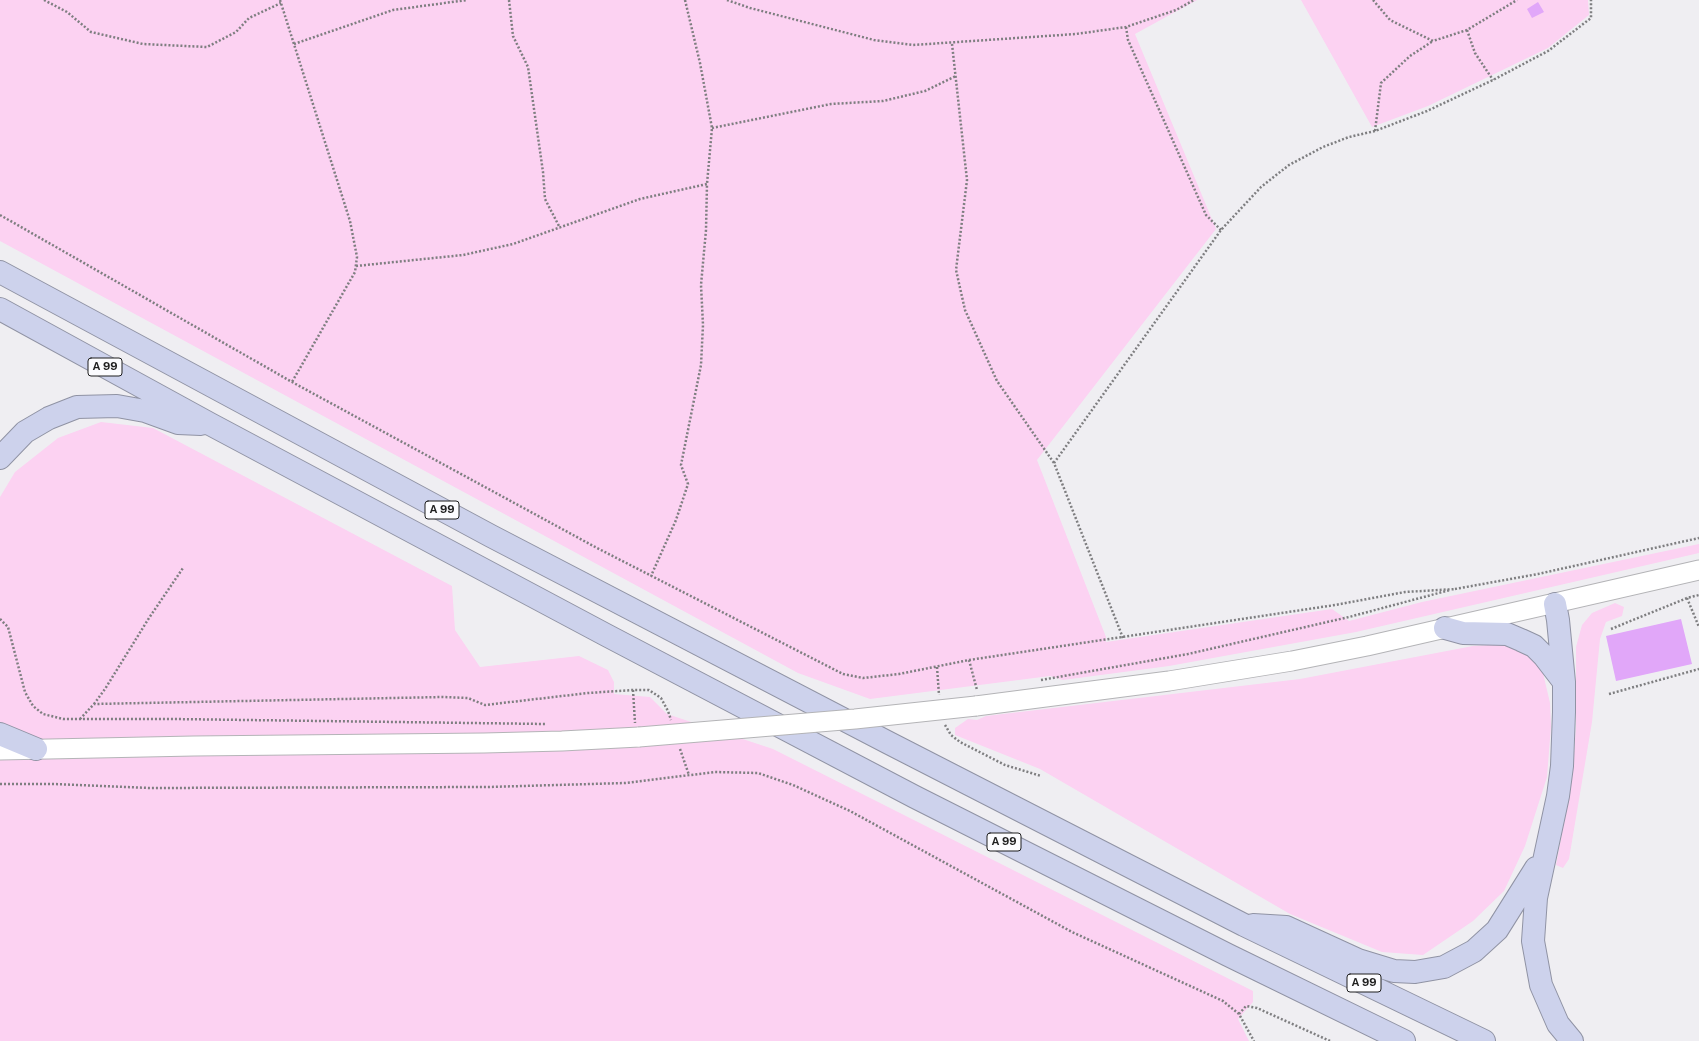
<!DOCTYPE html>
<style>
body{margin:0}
canvas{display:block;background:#efeef2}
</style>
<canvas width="1699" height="1041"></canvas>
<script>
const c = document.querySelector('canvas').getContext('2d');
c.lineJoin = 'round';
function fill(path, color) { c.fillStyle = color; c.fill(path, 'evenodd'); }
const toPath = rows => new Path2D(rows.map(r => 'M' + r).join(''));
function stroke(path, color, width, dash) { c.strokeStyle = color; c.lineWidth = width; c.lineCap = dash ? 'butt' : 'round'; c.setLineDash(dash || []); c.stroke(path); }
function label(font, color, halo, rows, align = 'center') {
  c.font = font + ' "Public Sans",sans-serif'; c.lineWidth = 3.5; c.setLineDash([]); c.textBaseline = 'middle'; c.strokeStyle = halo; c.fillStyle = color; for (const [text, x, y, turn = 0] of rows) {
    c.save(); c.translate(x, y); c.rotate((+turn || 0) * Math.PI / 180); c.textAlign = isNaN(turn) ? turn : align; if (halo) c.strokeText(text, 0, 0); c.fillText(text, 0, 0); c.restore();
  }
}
fill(toPath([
 [0,0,1197,0,1135,34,1216,229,1037,460,1106,637,1106,642,1332,609,1349,621,1422,602,1699,544,1699,553,1356,632,1169,666,1063,680,1050,676,870,699,798,673,0,241],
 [1301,0,1588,0,1589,15,1548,48,1428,106,1372,127],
 [101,422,153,428,452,586,455,630,480,667,579,656,608,670,614,682,614,694,650,697,667,714,773,749,1253,991,1253,1002,1238,1019,1249,1041,0,1041,0,497,15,472,58,438],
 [1615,603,1624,607,1622,616,1606,622,1600,639,1592,722,1569,859,1563,868,1556,865,1572,779,1576,727,1576,647,1582,625,1592,613],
 [1506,644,1528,653,1543,673,1550,703,1551,726,1547,777,1525,846,1504,891,1473,921,1423,955,1382,952,1290,914,1040,769,955,735,955,728,968,719,977,720,986,716,1300,679,1473,646]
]), '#fcd2f2');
fill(toPath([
 [1538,2,1544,12,1532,18,1527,9],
 [1681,619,1692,664,1616,681,1606,636]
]), '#e1a7f9');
const secondary = toPath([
 [976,706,1169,681,1292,661,1367,646,1699,570],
 [0,750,194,746,484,743,562,741,639,737]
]);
const motorway = toPath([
 [0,272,491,536,887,742,1244,925,1484,1041],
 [0,309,210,424,608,636,915,797,1228,955,1404,1041],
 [0,458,25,432,49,418,77,407,117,406,145,411,178,423,201,424],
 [1555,604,1558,620,1564,682,1564,712,1562,766,1558,796,1536,898,1533,941,1541,985,1558,1024,1572,1041],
 [1445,628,1463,633,1507,634,1521,640,1534,646,1544,656,1564,682],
 [0,734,36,749],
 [1253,925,1286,927,1358,960,1394,971,1415,972,1444,967,1474,951,1497,930,1536,868]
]);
stroke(secondary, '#b4b4b7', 21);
stroke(motorway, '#9093a4', 24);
stroke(toPath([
 [44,0,67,12,91,32,143,44,207,47,236,32,249,18,281,3],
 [280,0,350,221,357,257,355,272,292,382],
 [509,0,513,36,528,67,543,172,545,199,560,228],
 [685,0,700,63,712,128,707,184],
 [727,0,750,8,874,40,913,45,1076,34,1126,27,1176,10,1194,0],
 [1373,0,1390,20,1433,41,1467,30,1517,0],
 [1126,27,1128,40,1206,215,1221,230],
 [1467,30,1475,53,1493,80],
 [294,44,393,10,467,0],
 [952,44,967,180,956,270,965,310,997,381,1054,463],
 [712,128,831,104,883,101,925,91,956,76],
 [1375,131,1381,83,1410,56,1433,41],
 [0,215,292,382,597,548,843,674,863,678,899,674,969,660,1335,605,1405,592,1456,589],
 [356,266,463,255,513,244,640,199,707,184,706,230,701,285,703,325,701,365,681,465,688,484,676,520,651,576],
 [1455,589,1538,574,1699,538],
 [1687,598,1699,627],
 [0,619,8,627,25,692,33,706,43,714,63,719,173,719,546,724],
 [1611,629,1687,598,1699,595],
 [1123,638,1054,463,1221,230,1261,187,1289,165,1323,147,1349,137,1375,131,1427,111,1493,80,1548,51,1591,18,1591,0],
 [969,660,977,690],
 [937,667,939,695],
 [1041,680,1188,654,1349,617,1450,590],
 [633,690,635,723],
 [1609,694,1699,669],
 [94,704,105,689,149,618,183,568],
 [80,719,94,704,443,697,468,698,485,705,588,693,633,690,649,690,661,698,668,711,671,720],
 [945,725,951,735,960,742,1005,765,1041,776],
 [680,749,689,775],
 [0,784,55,784,149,788,488,787,625,783,715,772,758,773,793,785,850,811,1072,932,1223,1001,1239,1014,1254,1041],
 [1239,1014,1246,1006,1257,1008,1330,1041]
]), '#7e7e80', 2.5, [2, 2]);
stroke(secondary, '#fff', 19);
stroke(motorway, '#cdd2ec', 22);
const secondaryBridge = toPath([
 [639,737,855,719,976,706]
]);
stroke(secondaryBridge, '#b4b4b7', 21, []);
stroke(secondaryBridge, '#fff', 19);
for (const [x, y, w] of [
 [105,367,34],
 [442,510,34],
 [1004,842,34],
 [1364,983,34]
]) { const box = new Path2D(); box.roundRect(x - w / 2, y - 9, w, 18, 3); c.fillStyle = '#fcfcff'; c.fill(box); stroke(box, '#1e1e1f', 1); }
label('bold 11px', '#1e1e1f', null, [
 ["A 99",105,367],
 ["A 99",442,510],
 ["A 99",1004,842],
 ["A 99",1364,983]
]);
</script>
